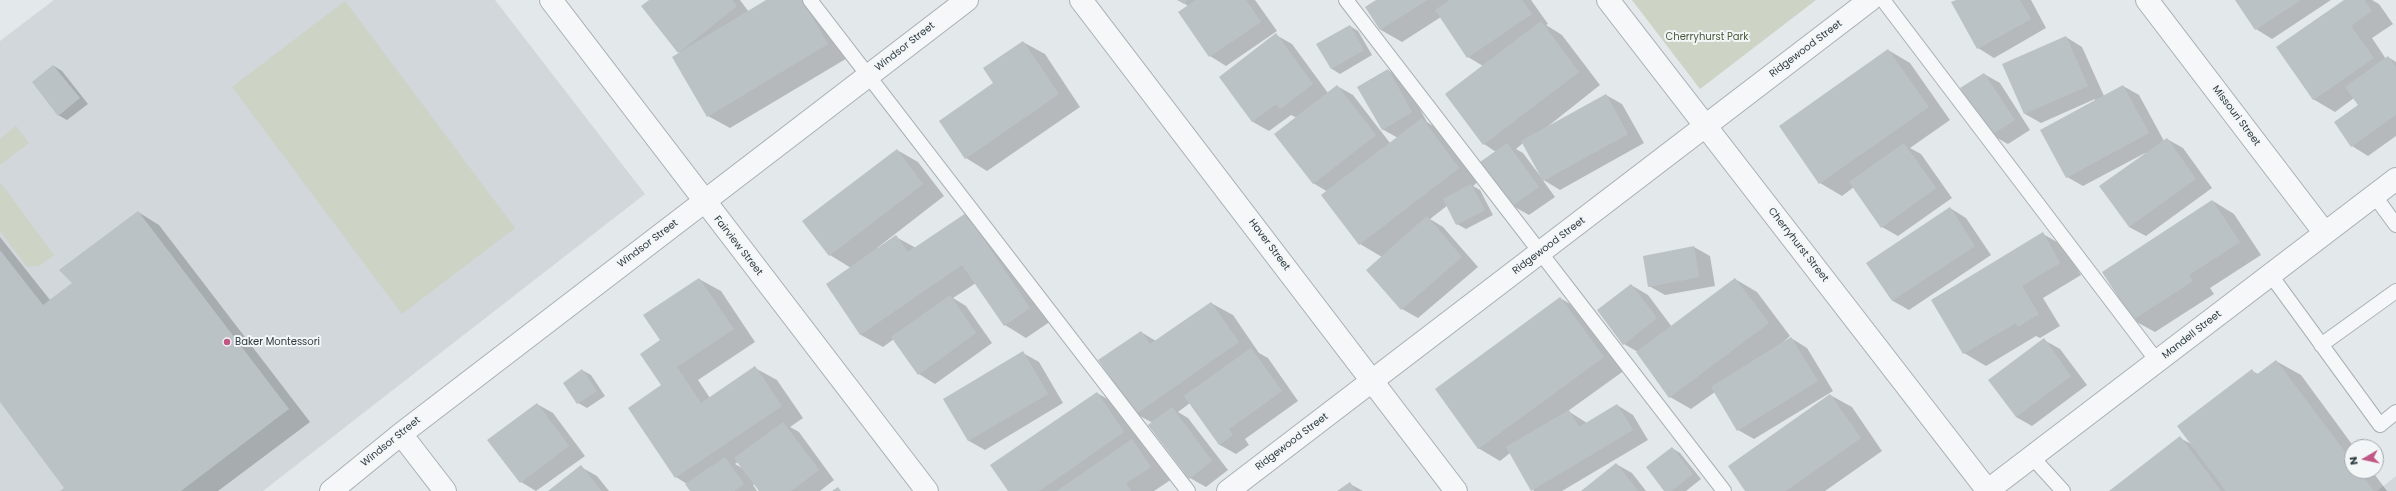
<!DOCTYPE html>
<style>
body{margin:0}
#map{position:relative;width:2396px;height:491px;overflow:hidden;background:#e3e8ea;font-family:Poppins,sans-serif}
canvas{display:block}
.north{position:absolute;left:2344px;top:439px;width:40px;height:40px;box-sizing:border-box;background:#f3f6f7;border:1px solid #a4aaae;border-radius:50%;rotate:261deg;font-size:11px;font-weight:700;line-height:16px;text-align:center;color:#2d3940}
.north::after{content:'';display:block;margin:auto;width:14px;height:18px;background:#c15685;clip-path:polygon(50% 0,100% 100%,50% 72%,0 100%)}
</style>
<div id="map">
<canvas width="2396" height="491"></canvas>
<div class="north">N</div>
</div>
<script>
const c = document.querySelector('canvas').getContext('2d');
c.lineJoin = 'round';
function fill(path, color) { c.fillStyle = color; c.fill(path, 'evenodd'); }
const toPath = rows => new Path2D(rows.map(r => 'M' + r).join(''));
function stroke(path, color, width, dash) { c.strokeStyle = color; c.lineWidth = width; c.lineCap = dash ? 'butt' : 'round'; c.setLineDash(dash || []); c.stroke(path); }
function label(font, color, halo, rows, align = 'center') {
  c.font = font + ' Poppins,sans-serif'; c.lineWidth = 4; c.setLineDash([]); c.textBaseline = 'middle'; c.strokeStyle = halo; c.fillStyle = color; for (const [text, x, y, turn = 0] of rows) {
    c.save(); c.translate(x, y); c.rotate((+turn || 0) * Math.PI / 180); c.textAlign = isNaN(turn) ? turn : align; if (halo) c.strokeText(text, 0, 0); c.fillText(text, 0, 0); c.restore();
  }
}
fill(toPath([
 [54,0,495,0,645,194,263,491,0,491,0,41],
 [2396,476,2396,491,2377,491]
]), '#d1d7db');
fill(toPath([
 [1632,0,1816,0,1700,89],
 [345,1,515,228,402,314,232,87],
 [16,126,29,143,0,165,0,139],
 [0,182,54,255,39,266,27,267,0,231]
]), '#cdd3c5');
fill(toPath([
 [651,0,740,0,749,12,768,0,815,0,849,57,730,128,708,116,680,53],
 [1179,0,1255,0,1277,31,1226,66,1210,56,1188,6],
 [1378,0,1531,0,1548,24,1546,25,1562,35,1600,85,1542,131,1606,95,1622,104,1644,143,1560,190,1542,179,1555,197,1529,215,1513,206,1496,152,1484,144,1483,66,1468,57,1441,17,1402,42,1381,30,1366,7],
 [1523,143,1542,176,1541,177,1523,153,1516,149],
 [1958,0,2031,0,2046,28,1994,58,1978,48],
 [2236,0,2331,0,2272,39,2256,29],
 [2346,0,2372,0,2379,4,2393,24,2372,38,2386,59,2388,57,2396,62,2396,136,2368,156,2352,146,2359,105,2354,98,2335,112,2313,99],
 [1350,26,1358,31,1372,55,1340,74,1332,69,1318,44],
 [1276,35,1292,44,1328,93,1337,86,1353,95,1390,143,1398,138,1382,129,1388,70,1404,80,1427,122,1443,132,1480,180,1473,186,1480,190,1493,215,1466,229,1457,224,1448,205,1430,219,1443,227,1478,267,1418,318,1402,309,1382,257,1360,244,1328,192,1313,183,1297,118,1291,115,1269,131,1253,122,1220,77],
 [2066,37,2082,47,2104,96,2123,86,2139,95,2164,141,2167,139,2183,148,2212,188,2146,236,2129,227,2145,153,2083,186,2067,177,2095,99,2041,123,2025,114],
 [1023,42,1045,54,1080,107,987,171,966,158,995,83],
 [1888,50,1910,63,1950,120,1910,148,1921,154,1952,198,1898,236,1882,227,1854,187,1842,196,1820,183],
 [54,66,62,71,88,104,67,120,58,115],
 [1984,74,2000,83,2030,130,2008,144,1992,135],
 [897,150,918,162,944,196,877,248,878,249,896,237,916,248,966,214,987,227,1051,321,1026,338,1005,325,976,283,953,298,966,306,992,343,935,384,919,374,894,339,883,347,861,335,827,285,851,268,830,255],
 [2213,201,2234,214,2261,255,2210,288,2214,294,2155,332,2133,320],
 [1950,208,1966,218,1991,255,1909,310,1893,301,1867,263],
 [138,212,159,225,310,422,218,491,62,491,66,488,0,400,0,237,50,300,73,283],
 [2043,234,2064,246,2081,275,2043,298,2060,326,2040,338,2036,336,1986,366,1964,353,1932,300],
 [1694,247,1710,256,1715,286,1665,295,1649,286],
 [699,279,721,291,755,342,698,380,710,398,755,368,777,380,803,418,790,427,799,432,834,480,820,491,760,491,755,484,753,485,757,491,691,491,687,484,676,477,662,386,662,340,645,315],
 [738,462,744,469,735,464],
 [1735,279,1757,292,1790,336,1779,346,1791,338,1807,348,1833,391,1754,439,1738,430,1715,392,1691,409,1670,397,1638,352,1624,344,1631,285,1648,295,1672,327],
 [1560,298,1582,311,1625,370,1568,411,1587,423,1617,405,1633,415,1648,440,1562,491,1534,491,1510,453,1500,461,1478,448],
 [1211,303,1233,315,1259,353,1268,358,1298,401,1245,439,1249,445,1236,454,1220,445,1190,403,1178,412,1188,418,1228,470,1206,487,1190,478,1153,423,1136,414,1141,332,1156,341],
 [2044,340,2060,349,2087,385,2032,426,2016,417],
 [1023,353,1039,362,1063,403,985,450,969,441,944,400],
 [2276,361,2301,375,2354,447,2352,447,2352,471,2372,471,2387,491,2111,491,2180,438,2193,445,2252,371,2258,374],
 [582,370,591,375,605,396,587,408,578,403],
 [1097,393,1118,405,1145,445,1143,446,1154,453,1172,479,1154,491,1009,491],
 [1830,395,1852,407,1882,451,1825,491,1746,491],
 [537,404,553,413,585,456,536,491,521,482],
 [1672,448,1680,453,1701,479,1686,491,1665,491],
 [1616,464,1632,473,1646,491,1583,491],
 [581,467,597,476,609,491,550,491],
 [1350,484,1363,491,1339,491]
]), '#0003');
fill(toPath([
 [649,0,732,0,737,6,678,53,641,6],
 [766,0,802,0,828,44,707,117,672,57],
 [1177,0,1187,0,1184,4],
 [1196,0,1246,0,1261,22,1209,57,1178,12],
 [1376,0,1427,0,1380,30,1365,7],
 [1450,0,1522,0,1532,14,1467,58,1435,10],
 [1956,0,2020,0,2031,19,1977,49,1951,2],
 [2235,0,2301,0,2255,30],
 [2344,0,2364,0,2372,11,2351,26,2374,58,2313,100,2276,47],
 [1541,21,1579,72,1483,145,1445,94],
 [1350,25,1364,50,1331,69,1316,44],
 [1276,33,1313,84,1280,109,1276,104,1252,122,1219,77],
 [2066,36,2088,86,2024,114,2002,64],
 [1023,41,1059,94,965,159,939,121,993,83,983,68],
 [1888,49,1929,107,1819,184,1779,126],
 [2388,56,2396,67,2396,115,2351,147,2334,122,2358,105,2345,87],
 [53,65,80,98,58,116,32,82],
 [1388,69,1412,112,1382,130,1357,87],
 [1984,73,2015,120,1991,135,1960,88],
 [1337,85,1376,135,1313,184,1274,134],
 [2123,85,2149,133,2066,178,2040,130],
 [1606,94,1628,134,1543,181,1521,141],
 [1422,118,1459,168,1359,245,1321,195],
 [2167,138,2196,179,2129,227,2099,186],
 [1507,143,1539,187,1512,206,1480,162],
 [1904,143,1936,188,1881,228,1849,182],
 [897,149,923,184,829,256,802,221],
 [1471,184,1485,210,1456,225,1443,199],
 [2212,200,2240,242,2189,275,2193,281,2133,320,2102,272],
 [1950,207,1975,246,1892,301,1866,263],
 [138,211,289,409,181,491,60,491,64,488,0,402,0,250,43,305,72,283,59,270],
 [966,213,1030,308,1004,326,962,265,860,335,826,284,896,235,908,252],
 [1427,216,1462,257,1401,310,1366,270],
 [2043,232,2060,263,2022,286,2039,314,2018,327,2016,323,1963,354,1931,300],
 [1694,246,1699,277,1648,287,1643,256],
 [699,278,734,329,677,367,701,403,755,366,782,406,675,478,628,408,661,385,640,354,660,340,643,315],
 [1735,278,1769,323,1669,398,1636,352],
 [1631,284,1657,318,1623,345,1597,310],
 [950,295,976,333,918,375,891,337],
 [1560,297,1604,357,1478,449,1435,389],
 [1211,302,1239,342,1136,414,1098,360,1141,331,1150,344],
 [1791,337,1818,381,1737,431,1711,387],
 [2044,338,2071,376,2016,417,1988,380],
 [1251,348,1282,391,1229,429,1233,435,1219,445,1184,396],
 [1023,351,1048,394,968,441,943,399],
 [2276,360,2352,461,2352,471,2359,471,2374,491,2226,491,2177,426,2252,369,2256,375],
 [582,369,597,391,577,404,563,383],
 [1097,392,1124,432,1039,491,1008,491,990,465],
 [1830,394,1861,438,1786,491,1745,491,1728,466],
 [537,403,569,446,520,483,487,440],
 [1617,404,1633,430,1531,491,1506,447,1569,410,1579,427],
 [1172,407,1212,461,1189,479,1148,425],
 [783,422,819,470,791,491,759,491,734,458],
 [2180,436,2221,491,2109,491],
 [1132,439,1151,467,1126,483,1131,491,1057,491],
 [1672,447,1693,474,1671,491,1664,491,1646,467],
 [725,457,744,484,734,491,690,491,685,484],
 [1616,463,1638,491,1581,491],
 [581,465,601,491,548,491],
 [1350,482,1356,491,1337,491],
 [838,487,841,491,832,491]
]), '#bbc2c6');
const service = toPath([
 [810,0,1188,491],
 [1346,0,1724,491],
 [1883,0,2157,361],
 [2374,195,2396,225],
 [2270,274,2380,425,2396,412],
 [2321,345,2396,291],
 [2032,457,2063,491]
]);
const minor = toPath([
 [1081,0,1456,491],
 [1608,0,1988,491],
 [2147,0,2324,232],
 [401,434,445,491],
 [331,491,401,434,967,0],
 [1228,491,1870,0]
]);
const tertiary = toPath([
 [551,0,927,491],
 [1987,491,2396,179]
]);
stroke(service, '#a9b0b4', 16);
stroke(minor, '#a9b0b4', 24);
stroke(tertiary, '#a9b0b4', 24);
stroke(service, '#f5f7f8', 14);
stroke(minor, '#f5f7f8', 22);
stroke(tertiary, '#f5f7f8', 22);
for (const [x, y, r, color] of [
 [227,342,4,"#c15685"]
]) { const dot = new Path2D(); dot.arc(x, y, r, 0, 2 * Math.PI); c.fillStyle = color; c.fill(dot); stroke(dot, '#f3f6f7', 1.5); }
label('10px', '#4a5a3b', '#f3f6f7', [
 ["Cherryhurst Park",1707,37]
]);
label('10px', '#2d3940', '#f3f6f7', [
 ["Windsor Street",905,47,-38],
 ["Ridgewood Street",1806,49,-37],
 ["Missouri Street",2236,116,53],
 ["Windsor Street",648,244,-37],
 ["Haver Street",1269,245,53],
 ["Cherryhurst Street",1798,245,52],
 ["Fairview Street",738,246,52],
 ["Ridgewood Street",1549,246,-37],
 ["Mandell Street",2192,335,-38],
 ["Windsor Street",391,442,-39],
 ["Ridgewood Street",1292,442,-37]
]);
label('10px', '#2d3940', '#f3f6f7', [
 ["Baker Montessori",235,342]
], 'left');
</script>
